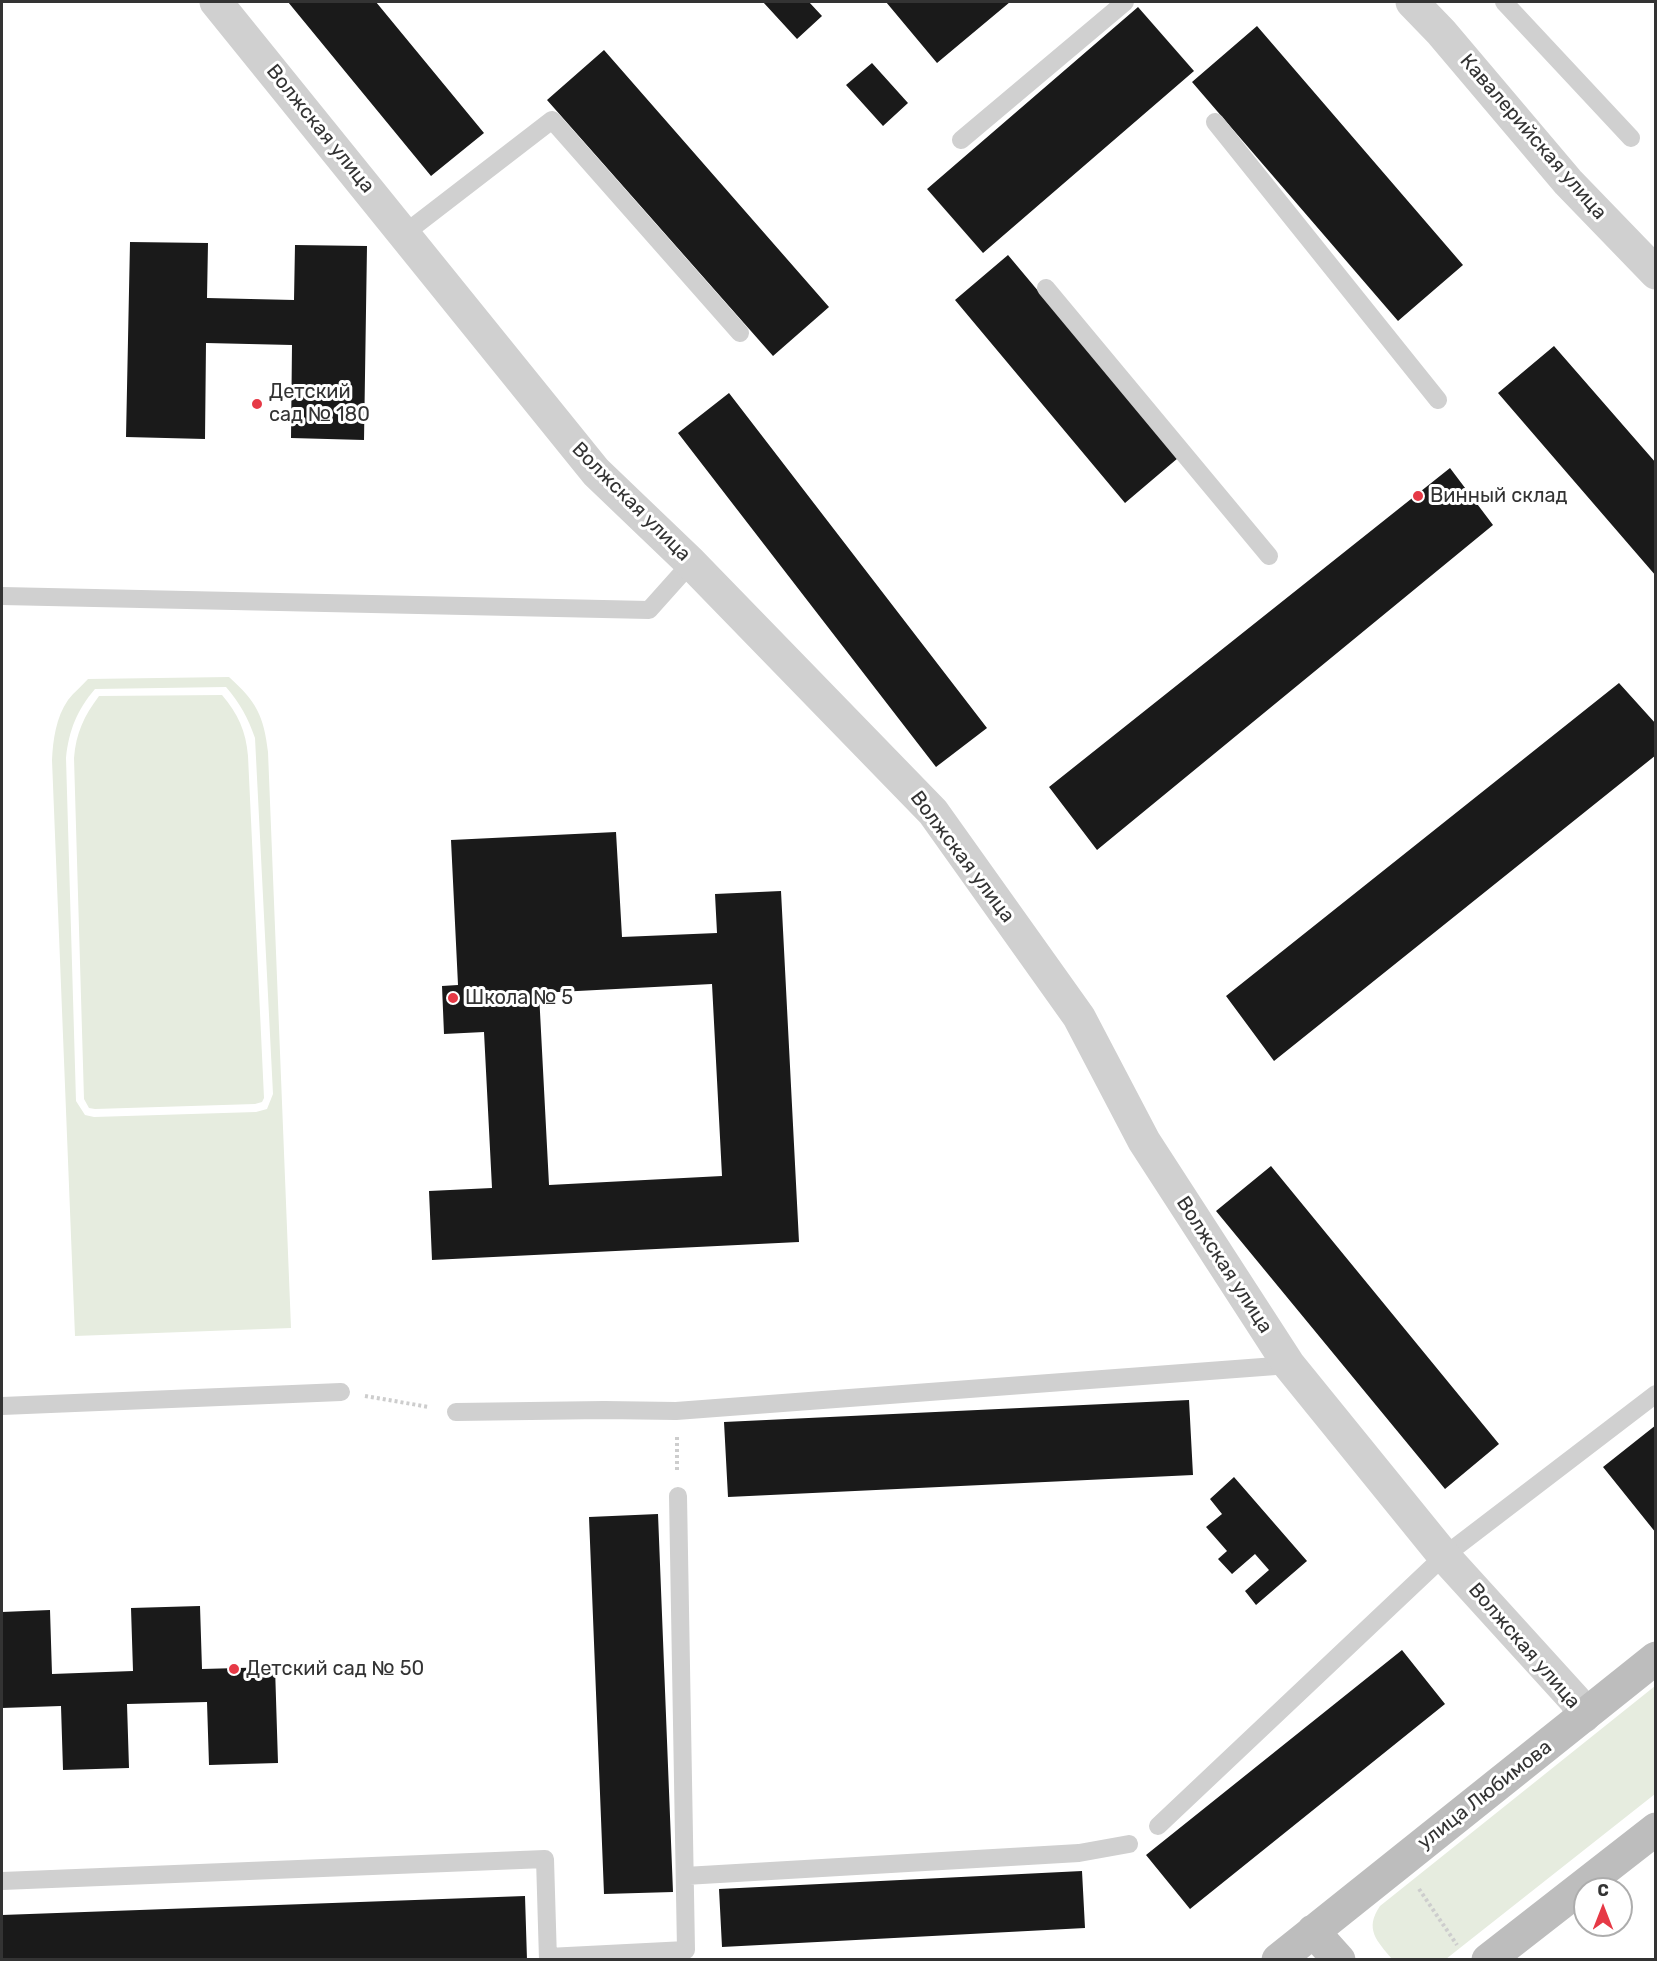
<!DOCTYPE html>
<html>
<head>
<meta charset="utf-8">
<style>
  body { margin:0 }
  #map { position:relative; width:1657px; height:1961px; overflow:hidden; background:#fff; font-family:Rubik,sans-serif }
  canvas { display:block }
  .frame { position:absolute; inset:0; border:3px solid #333; pointer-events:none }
  .north { position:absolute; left:1573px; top:1877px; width:60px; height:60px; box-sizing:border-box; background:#fff; border:2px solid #adadad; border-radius:50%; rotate:0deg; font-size:16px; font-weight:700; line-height:24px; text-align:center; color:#333 }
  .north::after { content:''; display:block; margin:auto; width:21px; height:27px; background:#e63946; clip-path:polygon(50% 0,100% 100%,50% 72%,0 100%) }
</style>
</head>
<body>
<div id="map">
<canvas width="1657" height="1961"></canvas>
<div class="frame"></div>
<div class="north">С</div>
</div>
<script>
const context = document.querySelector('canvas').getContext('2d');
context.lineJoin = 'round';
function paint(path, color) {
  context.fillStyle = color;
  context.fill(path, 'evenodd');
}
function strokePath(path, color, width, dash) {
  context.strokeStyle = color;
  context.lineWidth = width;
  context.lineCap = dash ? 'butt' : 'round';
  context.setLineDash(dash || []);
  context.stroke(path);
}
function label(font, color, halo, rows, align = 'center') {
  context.font = font + ' Rubik,sans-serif';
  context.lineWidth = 6;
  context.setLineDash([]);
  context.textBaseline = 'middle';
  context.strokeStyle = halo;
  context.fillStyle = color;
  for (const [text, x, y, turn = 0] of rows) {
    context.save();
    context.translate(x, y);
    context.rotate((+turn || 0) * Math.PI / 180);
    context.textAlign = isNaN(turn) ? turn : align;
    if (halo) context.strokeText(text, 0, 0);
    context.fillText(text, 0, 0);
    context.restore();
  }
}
paint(new Path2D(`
  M229 677C256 701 264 716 268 752L291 1328 75 1336 52 760C53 740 56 717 68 700 74 692 82 686 88 679ZM226 687C240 703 248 718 255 738L273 1094 267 1109 256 1112 94 1117 85 1115 76 1101 66 758C69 730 77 710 95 689Z
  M222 695C238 714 246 731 248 756L264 1098 262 1102 255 1104 95 1109 89 1108 84 1099 74 758C76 733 84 716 99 696Z
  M1655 1686V1794L1446 1959H1392C1377 1941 1364 1929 1380 1906Z`), '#e6ecdf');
paint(new Path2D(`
  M288 2H376L484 133 431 176Z
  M763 2H809L822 16 797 39Z
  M886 2H1010L937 63Z
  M1138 7 1194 71 983 253 927 189Z
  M1257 26 1463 265 1398 321 1192 82Z
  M604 50 829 307 773 356 547 100Z
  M872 63 908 103 883 126 846 85Z
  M130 242 208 243 207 298 294 300 295 245 367 246 364 440 291 438 292 345 206 343 205 439 126 437Z
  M1008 255 1178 458 1125 503 955 300Z
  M1554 346 1656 463V576L1498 393Z
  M729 393 987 728 936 767 678 433Z
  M1450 468 1493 525 1097 850 1049 787Z
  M1619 683 1656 724V755L1274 1061 1226 996Z
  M616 832 622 937 717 933 715 894 781 891 799 1242 432 1260 429 1191 492 1188 484 1032 444 1034 442 986 458 985 451 840ZM712 984 722 1176 549 1185 539 993Z
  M1271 1166 1499 1444 1445 1489 1216 1211Z
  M1189 1400 1193 1475 728 1497 724 1422Z
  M1656 1425V1533L1603 1467Z
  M1234 1477 1307 1561 1256 1605 1245 1591 1269 1570 1255 1554 1232 1574 1218 1559 1227 1551 1206 1527 1222 1514 1210 1499Z
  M658 1514 673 1892 604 1894 589 1517Z
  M200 1606 202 1669 275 1667 278 1763 209 1765 207 1702 127 1704 129 1768 63 1770 61 1706 2 1708V1612L50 1610 52 1674 133 1671 131 1608Z
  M1402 1650 1445 1704 1190 1909 1146 1855Z
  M1082 1871 1085 1928 722 1947 719 1889Z
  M525 1896 527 1960H2V1915Z`), '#1a1a1a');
strokePath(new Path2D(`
  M365 1396 429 1407
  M677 1437V1471
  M1419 1889 1457 1945`), '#cdcdcd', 4, [3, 3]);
strokePath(new Path2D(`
  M1504 2 1631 138
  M1215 122 1438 400
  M961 140 1125 2
  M404 234 552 120 740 333
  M1046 288 1269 556
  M2 596 649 610 691 563
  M2 1406 341 1392
  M456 1412 604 1410 676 1411 1289 1365
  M1158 1826 1444 1556 1656 1394
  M685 1876 1079 1853 1129 1844
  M2 1881 545 1859 548 1960
  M548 1957 686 1950 678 1496`), '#d0d0d0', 18);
strokePath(new Path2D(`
  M216 2 596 472 691 563 933 812 1079 1017 1144 1141 1289 1365 1444 1556 1575 1700 1584 1716
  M1412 2 1441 32 1568 182 1656 273`), '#d0d0d0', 33);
strokePath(new Path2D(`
  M1313 1931 1339 1960
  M1278 1960 1656 1658
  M1488 1960 1656 1829`), '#bdbdbd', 33);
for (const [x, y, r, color] of [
  [257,404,6,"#e63946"],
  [1418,496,6,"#e63946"],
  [453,998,6,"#e63946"],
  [234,1669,6,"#e63946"]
]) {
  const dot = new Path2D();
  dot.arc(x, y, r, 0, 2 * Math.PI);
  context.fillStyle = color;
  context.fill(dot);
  strokePath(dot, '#fff', 2);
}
label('20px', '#333', '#fff', [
  ["Волжская улица",320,129,51],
  ["Кавалерийская улица",1533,137,49],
  ["Волжская улица",631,502,45],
  ["Волжская улица",962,857,53],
  ["Волжская улица",1224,1265,57],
  ["Волжская улица",1524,1646,49],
  ["улица Любимова",1485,1795,-38]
]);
label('20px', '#333', '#fff', [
  ["Детский",269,392],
  ["сад № 180",269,415],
  ["Винный склад",1430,496],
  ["Школа № 5",465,998],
  ["Детский сад № 50",246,1669]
], 'left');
</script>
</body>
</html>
